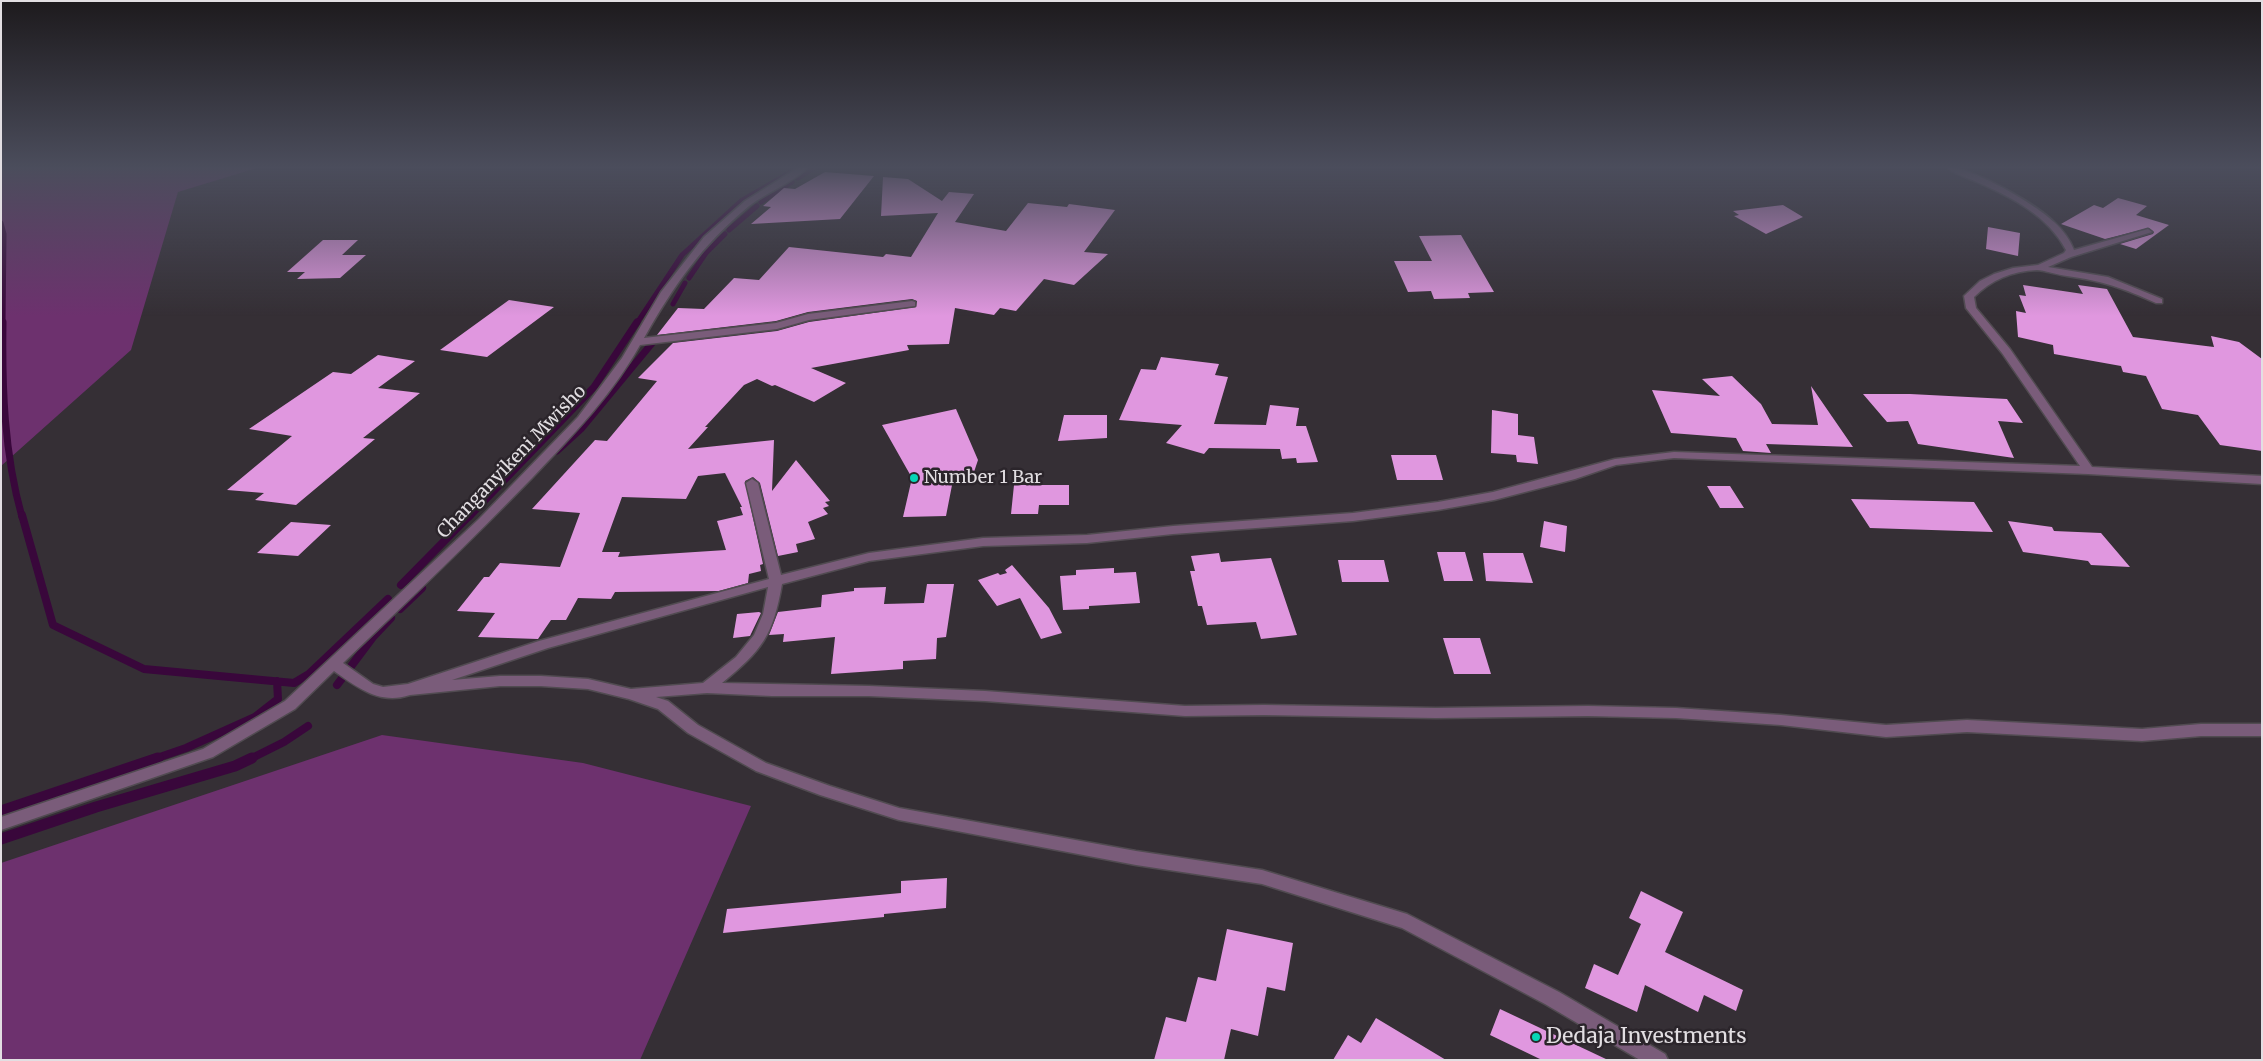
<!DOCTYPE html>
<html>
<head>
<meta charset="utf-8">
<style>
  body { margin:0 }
  #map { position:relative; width:2263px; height:1061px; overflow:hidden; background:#352f35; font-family:Merriweather,serif }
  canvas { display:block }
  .frame { position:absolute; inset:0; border:2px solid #e2dee2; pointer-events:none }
</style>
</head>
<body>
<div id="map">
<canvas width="2263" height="1061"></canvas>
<div class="frame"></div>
</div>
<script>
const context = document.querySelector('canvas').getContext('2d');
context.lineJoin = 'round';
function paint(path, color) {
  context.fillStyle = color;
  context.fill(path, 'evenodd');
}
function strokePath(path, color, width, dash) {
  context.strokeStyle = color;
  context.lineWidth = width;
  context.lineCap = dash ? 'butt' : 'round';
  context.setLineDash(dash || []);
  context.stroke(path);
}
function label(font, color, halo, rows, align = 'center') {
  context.font = font + ' Merriweather,serif';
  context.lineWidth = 5;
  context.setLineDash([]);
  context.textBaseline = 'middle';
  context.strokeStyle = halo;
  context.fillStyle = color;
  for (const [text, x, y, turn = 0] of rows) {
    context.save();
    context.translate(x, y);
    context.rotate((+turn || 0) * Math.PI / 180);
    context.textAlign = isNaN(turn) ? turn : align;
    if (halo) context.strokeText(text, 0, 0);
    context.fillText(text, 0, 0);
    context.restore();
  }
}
paint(new Path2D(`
  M1 168H257L178 192 131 350 1 466Z
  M382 735 583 763 751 806 640 1060H1V863Z`), '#6d316e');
strokePath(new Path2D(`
  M798 178 814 168
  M761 202 792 182
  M1 223 4 234 3 323
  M729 230 757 206
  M689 278 706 253 725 234
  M673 304 685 283
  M637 323 682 255 741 201 798 168`), '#39073b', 5);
strokePath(new Path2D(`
  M3 322C2 387 4 453 22 517
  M557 451 581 429 653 342
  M469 517 594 387 637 322`), '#39073b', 7);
strokePath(new Path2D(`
  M22 515 53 625 144 669 294 683 309 674 388 599
  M401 585 470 515
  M400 609 422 588
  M337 685 373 637 391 618
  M154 759 186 748 255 717 278 699 277 681
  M250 759 284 742 308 726`), '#39073b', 8);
strokePath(new Path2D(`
  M1 811 158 758
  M1 839 96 807 235 766 252 758`), '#39073b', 11);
paint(new Path2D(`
  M825 172 874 176 840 219 751 224 771 207 763 206 784 188 795 189Z
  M883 177 908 179 942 201 949 192 974 194 955 222 1006 231 1028 203 1067 207 1069 204 1115 210 1084 252 1108 254 1074 285 1044 279 1016 311 1000 308 994 315 955 308 949 344 907 345 909 350 811 368 846 383 814 402 775 385 772 386 757 379 744 385 705 427H708L688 449 774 440 772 491 796 460 830 501 825 502 829 506 823 508 828 514 808 522 815 539 796 544 798 552 778 556 760 483 753 477 745 481 763 564 760 565 761 571 749 574 748 583 719 591 615 592 611 599 578 598 566 620H551L538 639 478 637 495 613 457 611 484 577H489L500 563 560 567 580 513 532 509 595 440 607 441 657 381 638 378 673 343 777 331 809 322 916 307 917 301 912 299 808 312 776 321 657 335 678 308 704 309 734 278 759 280 789 247 883 257 886 254 911 257 938 213 881 216ZM725 473 742 507H740L743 515 717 521 726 550 618 557 620 552H602L622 497 686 499 698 476Z
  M2118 198 2147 206 2136 215 2169 225 2136 249 2120 244 2153 234 2154 232 2149 228 2105 239 2061 224 2094 205 2103 208Z
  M1783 205 1803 217 1766 234 1734 216 1739 215 1733 211Z
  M1988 227 2020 233 2018 256 1986 249Z
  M1461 235 1494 292 1468 293 1470 298 1434 299 1431 291 1408 292 1394 261H1432L1419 236Z
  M323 240H358L342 255H366L340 278 297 279 305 272H287Z
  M2023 285 2083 294 2078 285 2107 289 2133 337 2214 347 2211 336 2239 342 2262 359V451L2220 445 2198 415 2162 409 2146 376 2123 372 2121 366 2054 354 2053 345 2018 337 2016 311 2026 313 2019 295 2026 296Z
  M509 300 554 307 487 357 440 350Z
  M378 355 415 361 378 388 420 393 363 438 375 439 296 505 255 500 264 493 227 490 292 436 249 429 333 372 351 374Z
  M1161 357 1219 364 1215 375 1228 377 1214 424 1266 425 1270 405 1299 408 1296 426H1306L1318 462 1297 463 1296 458 1282 459 1280 449 1209 448 1204 454 1166 443 1182 425 1119 420 1141 369 1156 370Z
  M1732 376 1761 404 1772 424 1818 425 1811 386 1853 447 1766 444 1771 453 1743 451 1736 438 1671 433 1652 390 1720 396 1702 379Z
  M1863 394H1910L2007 399 2023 423 1998 421 2014 458 1918 444 1908 421 1887 422Z
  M956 409 978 460 972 478 953 480 946 516 903 517 912 478 882 425Z
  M1492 410 1518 414V435L1534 437 1538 464 1517 462 1516 455 1491 453Z
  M1064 415H1107V438L1058 441Z
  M1391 455H1436L1443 480H1397Z
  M1014 485H1069V505H1039L1038 514H1011Z
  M1707 486H1730L1744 508H1720Z
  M1851 499 1974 502 1993 532 1870 528Z
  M1544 521 1567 526 1565 552 1540 547Z
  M2008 521 2052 527 2054 531 2101 533 2130 567 2091 565 2088 561 2023 552Z
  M291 522 331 525 298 556 257 553Z
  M1437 552H1465L1473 581H1444Z
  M1219 553 1221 562 1271 558 1297 635 1261 639 1256 622 1207 625 1202 606H1198L1190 571H1195L1191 556Z
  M1483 553H1523L1533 583 1486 581Z
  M1338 560H1384L1389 582H1342Z
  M1012 565 1049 608 1062 633 1041 639 1020 598 997 606 978 580 998 573 1000 575 1007 573 1005 570Z
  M1114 568V573L1136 572 1140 603 1089 606V609L1063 610 1060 576 1076 575V570Z
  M927 584H954L946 637 937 638 936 659 903 661V669L831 674 835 637 783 642 784 634 769 635 778 612 821 607 822 595 854 591V588L886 587 884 604 924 603Z
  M759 612 761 613 750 636 733 638 737 614Z
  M1443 638H1480L1491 674H1454Z
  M947 878 946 908 884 914V917L723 933 727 909 901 893V881Z
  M1641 891 1683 912 1665 952 1743 990 1736 1011 1704 995 1698 1012 1645 985 1637 1012 1585 988 1594 964 1618 975 1641 924 1629 918Z
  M1227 929 1293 943 1285 991 1267 987 1258 1036 1231 1029 1224 1060H1154L1166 1017 1186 1022 1198 977 1216 981Z
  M1500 1009 1608 1060H1542L1490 1035Z
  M1376 1018 1446 1060H1333L1348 1035 1361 1043Z`), '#e097df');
const street = new Path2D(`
  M798 168H807C791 184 767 192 749 206 701 246 674 285 644 338L776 323 808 314 912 301 915 302V306L809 320 777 329 640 345C612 395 572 436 533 477 471 541 407 602 343 663L373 684 383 687 408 684 539 641 769 579 746 483 752 479 758 483 781 575 869 553 983 538 1087 535 1173 526 1353 513 1438 502 1493 492 1615 459 1674 452 2080 466 2002 353 1966 308 1964 296 1980 281 1994 274 2013 268 2038 265 2064 253 2066 250C2048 216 2013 198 1979 183 1969 178 1956 175 1948 168 1971 166 2037 205 2054 222 2063 230 2070 240 2074 250L2148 229 2152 232 2071 257 2048 267 2108 277 2162 299V303H2156C2123 288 2103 281 2067 276 2059 275 2043 270 2037 270 2012 271 1991 280 1974 297L1976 308 2010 349 2092 467 2262 476V484L2088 474 1674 458 1616 465 1575 479 1494 500 1438 510 1353 521 1173 534 1087 543 983 546 869 561 782 584C773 636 762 650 722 683L869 686 985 691 1185 706 1264 705 1436 708 1588 706 1676 708 1781 715 1886 725 1967 720 2142 729 2201 724H2262V736H2201L2142 741 1967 732 1886 737 1781 725 1676 718 1588 716 1436 718 1264 715 1185 716 985 701 869 696H772L707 693 656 697 668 701 698 725 766 763 830 786 899 808 1136 851 1262 870 1407 914 1559 992 1665 1054 1668 1060H1640L1545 1004 1402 928 1262 884 1136 865 899 820 820 795 756 771 688 733 658 709 629 699 588 689 541 686H500L410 695C380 705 358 688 334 671L295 709 213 757 1 830V817L203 749 285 701 479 519 578 417 622 358 661 292 704 237 745 201ZM768 587 763 614 754 635 736 657 703 683 631 689 588 679 541 676H500L452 680 548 648Z`);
strokePath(street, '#514b51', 3);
paint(street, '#7a5c7a');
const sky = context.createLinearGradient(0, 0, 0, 316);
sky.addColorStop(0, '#1d1a1d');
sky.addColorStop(0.53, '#4b4d5c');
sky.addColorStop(1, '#4b4d5c00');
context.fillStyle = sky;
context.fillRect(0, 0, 2263, 316);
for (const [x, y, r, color] of [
  [914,478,5,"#07d5b6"],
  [1536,1037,5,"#07d5b6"]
]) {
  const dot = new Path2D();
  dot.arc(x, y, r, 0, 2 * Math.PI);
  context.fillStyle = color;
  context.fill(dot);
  strokePath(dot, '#2b252b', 2);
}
label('18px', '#e2dee2', '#2b252b', [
  ["Changanyikeni Mwisho",512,462,-46]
]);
label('18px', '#e2dee2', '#2b252b', [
  ["Number 1 Bar",924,478]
], 'left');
label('21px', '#e2dee2', '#2b252b', [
  ["Dedaja Investments",1546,1037]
], 'left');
</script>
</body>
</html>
